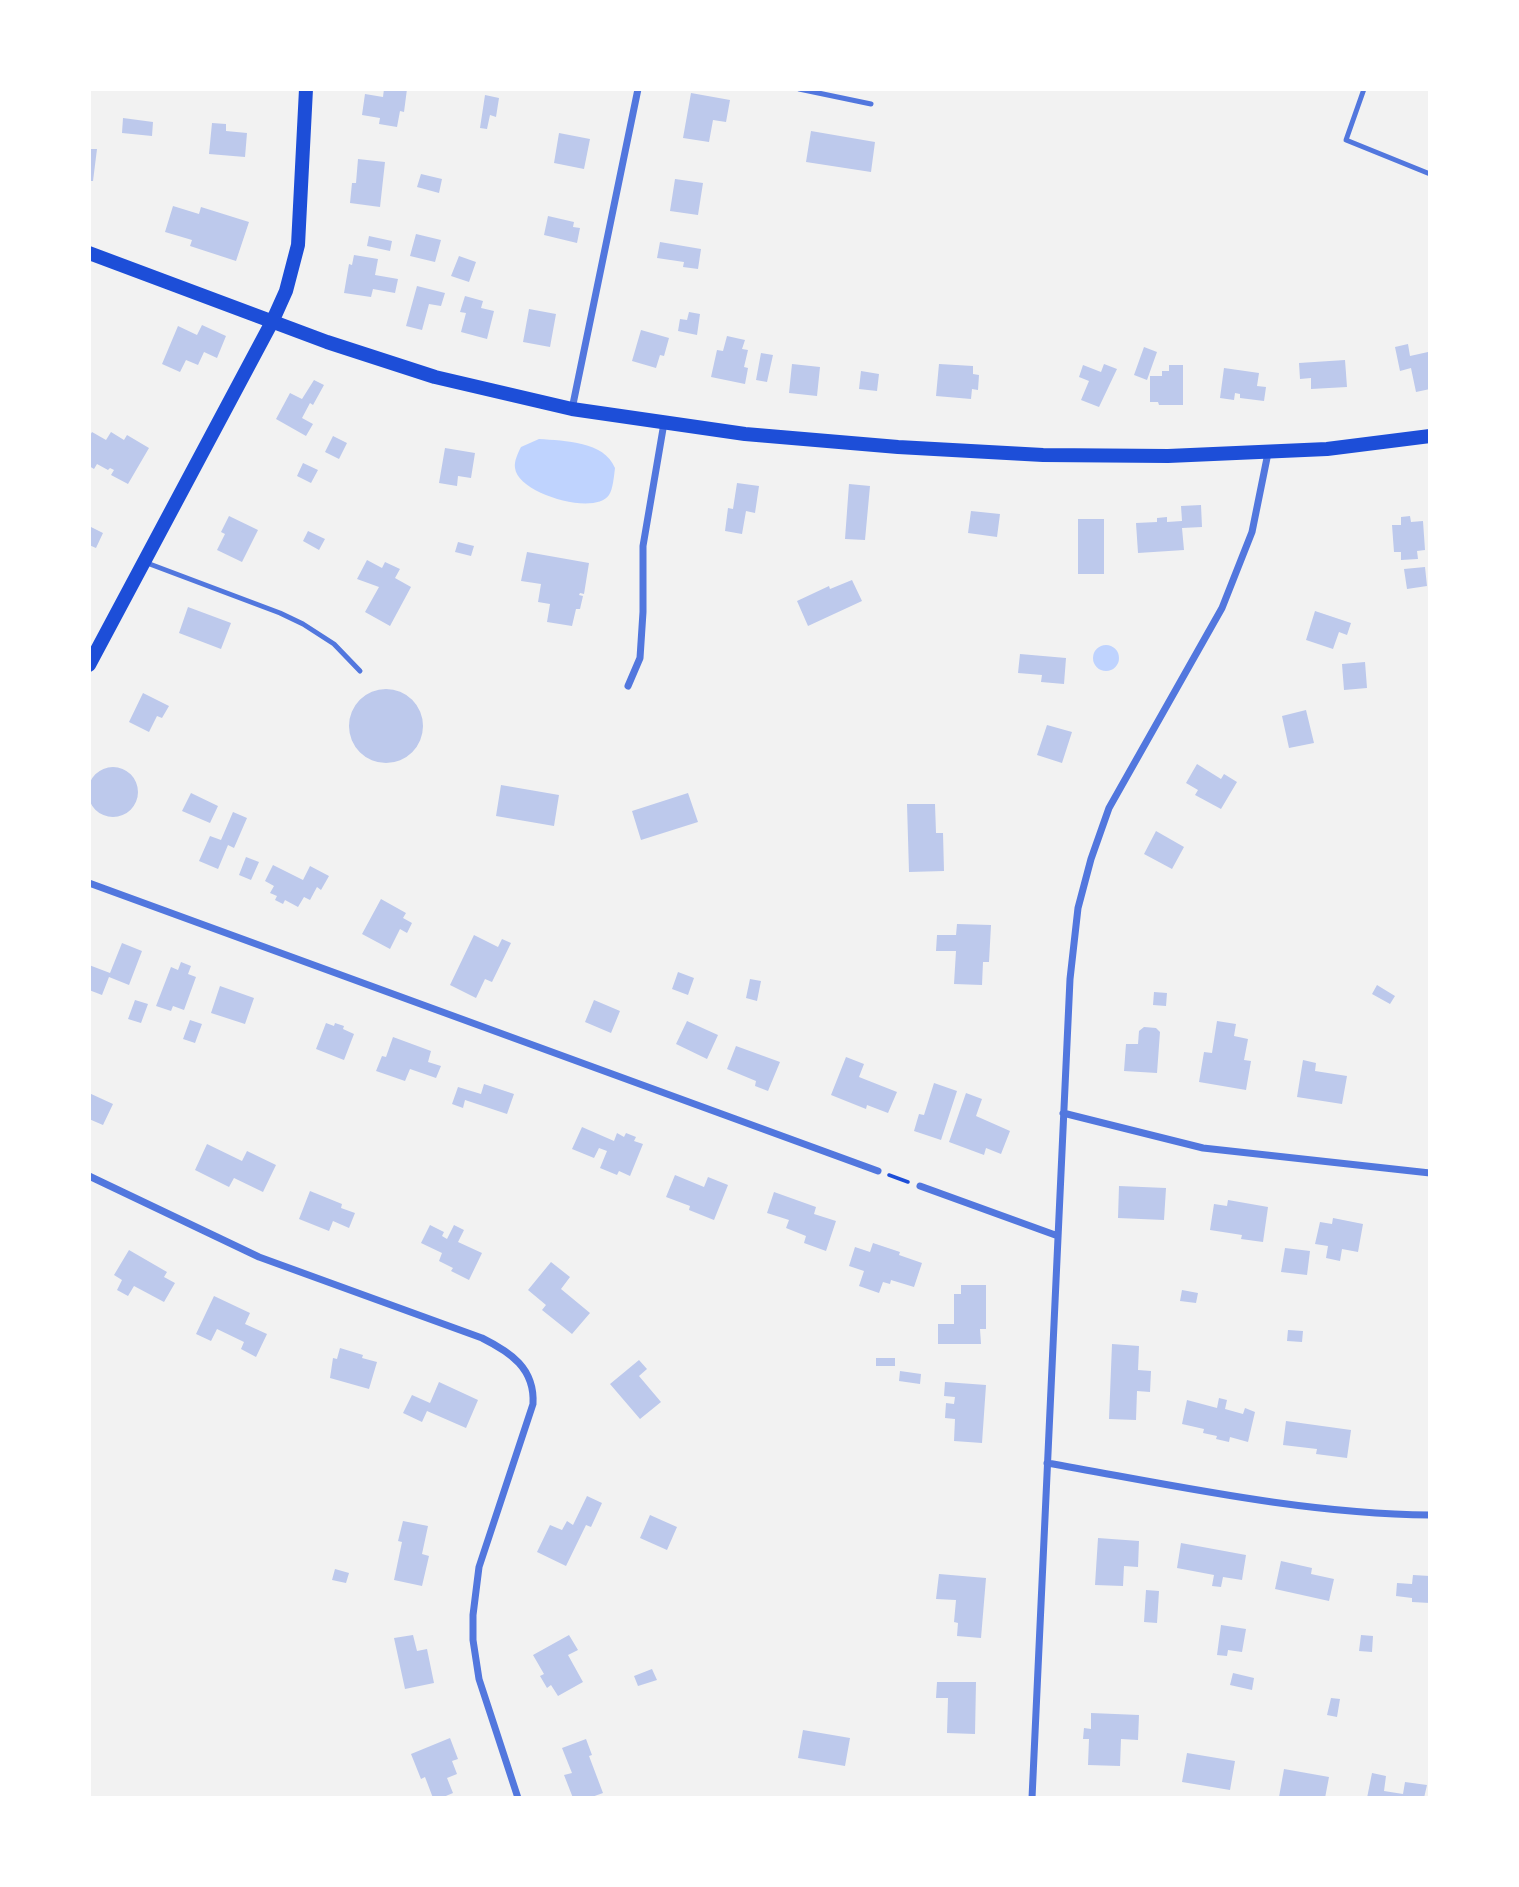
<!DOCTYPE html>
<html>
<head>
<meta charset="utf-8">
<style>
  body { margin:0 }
  #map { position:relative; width:1519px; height:1887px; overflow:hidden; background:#f2f2f2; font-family:"Libre Baskerville",serif }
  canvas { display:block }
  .frame { position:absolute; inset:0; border:91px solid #fff; pointer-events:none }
</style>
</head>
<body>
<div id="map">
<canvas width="1519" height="1887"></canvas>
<div class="frame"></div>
</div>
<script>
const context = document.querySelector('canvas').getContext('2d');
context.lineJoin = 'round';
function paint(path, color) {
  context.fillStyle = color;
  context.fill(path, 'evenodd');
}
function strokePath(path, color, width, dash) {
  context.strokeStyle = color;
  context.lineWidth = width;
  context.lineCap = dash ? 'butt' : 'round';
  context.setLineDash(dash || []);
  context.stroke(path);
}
paint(new Path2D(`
  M539 439C565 441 604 441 615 468 614 476 613 489 609 495 595 516 518 494 515 468 514 461 518 453 521 447Z
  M1093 658a13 13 0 1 1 26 0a13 13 0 1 1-26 0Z`), '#bfd3fe');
paint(new Path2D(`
  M384 89H407L404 112 400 111 397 127 379 124 380 118 362 115 365 94 383 97Z
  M691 93 730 100 726 122 713 120 709 142 683 138Z
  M485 95 499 98 496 117 490 115 487 129 480 128Z
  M123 118 153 122 152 136 122 133Z
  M212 123 226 124V131L247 133 245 157 209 154Z
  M811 131 875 142 871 172 806 162Z
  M559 133 590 139 584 169 554 163Z
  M89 149H97L93 181H89Z
  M358 159 385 162 380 207 350 203 352 183H356Z
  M421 174 442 179 439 193 417 187Z
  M675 179 703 183 698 215 670 211Z
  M173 206 199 214 201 207 249 222 236 261 190 246 192 240 165 232Z
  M548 216 574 222 573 227 580 228 577 243 544 235Z
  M416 234 441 240 435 262 410 256Z
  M369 236 392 241 390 251 367 246Z
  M660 242 701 249 698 269 683 267 684 262 657 258Z
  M354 255 378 259 375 275 398 279 395 293 373 289 371 297 344 293 349 264 352 265Z
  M459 256 476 262 469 282 451 276Z
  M417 286 445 293 441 306 429 304 422 330 406 326Z
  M465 296 483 301 481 308 494 311 487 339 461 332 466 313 460 312Z
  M529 309 556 314 550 347 523 342Z
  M689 312 700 314 697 335 678 331 680 319 687 320Z
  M202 325 226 336 217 358 204 352 198 365 186 360 180 372 162 364 178 326 197 335Z
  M641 330 669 338 664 356 660 355 656 368 632 361Z
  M727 336 745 340 742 349 748 350 744 367 748 368 745 384 711 377 717 350 723 351Z
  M1408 344 1410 356 1428 352 1430 389 1416 392 1411 368 1400 371 1395 347Z
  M1144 347 1157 352 1147 380 1134 375Z
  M761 353 773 355 767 382 756 380Z
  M1345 360 1347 387 1311 389V378L1300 379 1299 363Z
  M792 364 820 367 817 396 789 393Z
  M939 364 973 366V374L979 375 978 390 972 389 971 399 936 396Z
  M1104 364 1117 369 1099 407 1081 400 1089 381 1079 377 1083 365 1101 372Z
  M1169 365H1183V405H1159L1158 402H1150V376H1162V371H1169Z
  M1224 368 1259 373 1257 386 1266 387 1264 401 1240 398V394L1235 393 1234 400 1220 398Z
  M861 371 879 374 877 391 859 389Z
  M314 380 324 385 313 405 310 403 302 418 313 424 306 436 276 419 290 393 302 399Z
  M92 432 106 440 111 432 124 440 127 435 149 448 128 484 111 475 114 470 110 468 108 470 97 464 94 469 89 466V437Z
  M333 436 347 443 339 459 325 452Z
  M445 448 475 453 471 478 458 476 457 486 439 483Z
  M303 463 318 470 311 483 297 476Z
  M737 483 759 486 755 513 746 511 742 534 725 531 728 508 733 509Z
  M849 484 870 486 865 540 845 539Z
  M1201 505 1202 527 1182 528 1184 550 1138 553 1136 523 1157 522V518L1167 517V522L1182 521 1181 506Z
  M971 511 1000 514 997 537 968 533Z
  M229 516 258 530 242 562 217 550 225 534 221 532Z
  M1410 516 1411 522 1423 521 1425 550 1417 551 1418 559 1401 560V552H1394L1392 525H1401V517Z
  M1078 519H1104V574H1078Z
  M89 526 103 533 96 548 89 545Z
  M308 531 325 539 319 550 303 541Z
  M458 542 474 546 471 556 455 552Z
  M527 552 589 563 584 594 580 593 579 595 583 596 580 609H576L572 626 547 622 550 604 538 602 541 584 521 581Z
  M367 560 382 568 385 562 400 569 395 578 411 587 390 626 365 612 379 587 357 579Z
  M1425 567 1427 586 1407 589 1404 569Z
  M852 580 862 601 808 626 797 601 829 586 830 589Z
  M188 607 231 623 221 649 179 633Z
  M1315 611 1351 623 1347 635 1339 632 1333 649 1306 640Z
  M1020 654 1066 658 1064 684 1041 682 1042 675 1018 673Z
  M1365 662 1367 688 1344 690 1342 664Z
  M349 726a37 37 0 1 1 74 0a37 37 0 1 1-74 0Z
  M143 693 169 706 162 718 157 716 149 732 129 722Z
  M1306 710 1314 743 1289 748 1282 716Z
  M1047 725 1072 732 1062 763 1037 755Z
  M1197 764 1221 779 1224 774 1237 782 1221 809 1195 795 1198 790 1186 783Z
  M88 792a25 25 0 1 1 50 0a25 25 0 1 1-50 0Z
  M501 785 559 795 554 826 496 816Z
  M191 793 218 806 210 823 182 811Z
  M688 793 698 822 641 840 632 811Z
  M907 804H935L936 833H943L944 871 909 872Z
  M233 812 247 818 234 848 228 845 218 869 199 861 210 836 221 840Z
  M1156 831 1184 847 1172 869 1144 854Z
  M246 857 259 862 251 880 239 875Z
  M273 865 303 880 310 866 329 876 321 890 317 887 310 900 304 897 298 907 285 900 283 904 275 900 277 896 270 893 274 886 265 881Z
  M381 899 406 913 403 918 412 923 407 933 400 929 390 949 362 934Z
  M957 924 991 925 989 962H983L982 985 954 984 956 951H936L937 935H956Z
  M474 935 498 947 502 939 511 943 492 982 485 979 476 998 450 985Z
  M122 943 142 951 129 985 109 977 102 995 89 990V965L110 973Z
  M181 962 191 966 188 974 196 977 184 1010 173 1006 171 1011 156 1006 171 967 178 970Z
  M678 972 694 978 688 995 672 989Z
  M750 979 761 981 757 1001 746 998Z
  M1377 985 1395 996 1390 1004 1372 994Z
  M220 986 254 998 245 1024 211 1013Z
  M1154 992 1167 993 1166 1006 1153 1005Z
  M135 1000 148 1004 141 1023 128 1019Z
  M594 1000 620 1011 611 1033 585 1022Z
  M190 1020 202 1024 195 1043 183 1039Z
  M687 1021 718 1035 707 1059 676 1044Z
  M1217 1021 1236 1024 1234 1036 1248 1039 1244 1060 1251 1061 1246 1090 1199 1082 1204 1052 1212 1053Z
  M326 1023 334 1026 335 1023 344 1026 343 1029 354 1034 344 1060 316 1049Z
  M1144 1027 1156 1028 1160 1032 1157 1073 1124 1071 1126 1044H1138L1139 1031Z
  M393 1037 431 1051 428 1062 441 1066 436 1078 410 1069 405 1081 376 1071 382 1056 386 1057Z
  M736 1046 780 1062 768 1091 755 1086 756 1081 727 1069Z
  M846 1057 864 1064 859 1077 897 1092 888 1113 867 1105 866 1109 831 1095Z
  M1303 1060 1316 1063 1315 1071 1347 1076 1342 1104 1297 1097Z
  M934 1083 957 1091 941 1140 914 1131 919 1114 924 1115Z
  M484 1084 514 1094 507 1114 465 1100 463 1108 452 1104 458 1087 481 1094Z
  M89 1093 113 1104 103 1125 89 1119Z
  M966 1093 982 1099 976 1116 1010 1131 1001 1154 986 1148 984 1155 949 1142Z
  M582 1127 614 1141 617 1133 624 1137 626 1133 636 1137 634 1141 643 1144 630 1176 619 1171 617 1175 600 1168 607 1151 599 1148 594 1158 572 1149Z
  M207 1144 242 1161 247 1151 276 1165 263 1192 234 1178 229 1187 195 1170Z
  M675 1175 704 1187 708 1177 728 1185 714 1220 689 1210 690 1206 666 1197Z
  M1119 1186 1166 1188 1164 1220 1118 1218Z
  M310 1191 342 1204 341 1208 355 1213 349 1228 333 1221 329 1231 299 1219Z
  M774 1192 816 1207 814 1214 836 1221 826 1251 804 1243 806 1236 786 1228 789 1220 767 1213Z
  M1228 1200 1268 1207 1263 1242 1241 1239 1242 1235 1210 1230 1214 1204 1227 1206Z
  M1333 1218 1363 1224 1358 1252 1342 1249 1340 1261 1326 1258 1328 1246 1315 1244 1320 1222 1332 1224Z
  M430 1225 444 1232 442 1236 447 1239 454 1225 464 1230 458 1242 482 1253 469 1280 451 1271 453 1268 439 1261 442 1253 421 1243Z
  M873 1243 900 1252 899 1255 922 1263 914 1287 891 1280 890 1284 883 1282 879 1293 859 1286 864 1271 849 1266 855 1247 870 1252Z
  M1285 1248 1310 1251 1307 1275 1281 1272Z
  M129 1250 167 1272 164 1277 175 1283 164 1302 134 1286 128 1296 117 1290 122 1280 114 1275Z
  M551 1262 570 1277 561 1289 590 1313 572 1334 542 1310 546 1305 528 1290Z
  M961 1285H986V1329H980L981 1344H938V1324H954V1294H961Z
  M1182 1290 1198 1293 1196 1303 1180 1301Z
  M214 1296 250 1313 245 1324 267 1334 256 1357 241 1349 244 1342 217 1329 211 1341 196 1334Z
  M1288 1330 1303 1331 1302 1342 1287 1341Z
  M1112 1344 1139 1346 1138 1370 1151 1371 1150 1392 1137 1391 1136 1420 1109 1419Z
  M340 1348 363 1355 362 1358 377 1362 369 1389 330 1378 333 1358 337 1359Z
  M876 1358H895V1366H876Z
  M639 1360 647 1369 639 1376 661 1402 640 1419 610 1384Z
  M900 1371 921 1374 920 1384 899 1381Z
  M439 1382 478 1400 466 1428 427 1411 422 1422 403 1413 412 1395 430 1403Z
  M945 1382 986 1385 982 1443 954 1441 955 1419 945 1418 946 1403 954 1404 955 1397 944 1396Z
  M1219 1398 1227 1400 1225 1409 1243 1414 1245 1408 1255 1412 1248 1442 1230 1437 1229 1442 1216 1439 1217 1436 1203 1433 1204 1429 1182 1424 1187 1400 1217 1408Z
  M1286 1421 1351 1430 1347 1458 1316 1454 1317 1449 1283 1445Z
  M587 1496 602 1503 591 1527 586 1525 566 1566 537 1552 550 1525 562 1530 567 1521 573 1525Z
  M650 1515 677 1527 667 1550 640 1538Z
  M403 1521 428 1526 422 1554 429 1556 422 1586 394 1580 402 1542 398 1541Z
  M1098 1538 1139 1541 1138 1567 1124 1566 1123 1586 1095 1585Z
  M1181 1543 1246 1555 1242 1580 1223 1577 1221 1587 1212 1586 1214 1575 1177 1568Z
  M1281 1561 1312 1568 1311 1574 1334 1579 1329 1601 1275 1589Z
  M335 1569 349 1573 346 1583 332 1580Z
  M939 1574 986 1578 981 1638 957 1636 958 1623 954 1622 956 1600 936 1599Z
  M1413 1575 1430 1576V1603L1412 1602V1598L1396 1596 1397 1583 1412 1584Z
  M1146 1590 1159 1591 1157 1623 1144 1622Z
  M1221 1625 1246 1629 1242 1652 1228 1650 1227 1656 1217 1655Z
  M413 1635 417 1651 427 1649 434 1683 405 1689 394 1638Z
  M569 1635 578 1650 568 1655 583 1682 558 1696 551 1685 547 1688 540 1676 544 1674 533 1655Z
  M1361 1635 1373 1636 1372 1652 1359 1651Z
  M652 1669 657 1680 638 1686 634 1676Z
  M1233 1673 1254 1678 1252 1690 1230 1685Z
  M937 1682H976L975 1734 947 1733 948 1698H936Z
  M1331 1698 1340 1699 1337 1717 1327 1715Z
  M1091 1713 1139 1715 1138 1740 1121 1739 1120 1766 1088 1765 1089 1739H1083L1084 1728 1091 1729Z
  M803 1730 850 1738 845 1766 798 1758Z
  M450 1738 458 1759 452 1761 457 1774 447 1778 453 1793 441 1798H433L425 1777 421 1779 411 1754Z
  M586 1739 592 1755 589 1756 603 1793 589 1798H573L564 1775 572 1773 562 1748Z
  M1187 1753 1235 1761 1230 1790 1182 1782Z
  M1284 1769 1329 1777 1325 1798 1279 1797Z
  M1372 1773 1386 1776 1384 1791 1403 1794 1405 1782 1427 1785 1424 1798H1367Z`), '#bdc9ec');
strokePath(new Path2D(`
  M889 1175 908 1182`), '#1d4ed8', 3.5);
strokePath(new Path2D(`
  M799 89 871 104
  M1364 89 1346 140 1430 174
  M147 563 280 613 303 624 334 644 360 671`), '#5277de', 5);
strokePath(new Path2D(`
  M572 409 638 89
  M628 686 640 658 643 612V546L664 423
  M89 883 878 1171
  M1063 1113 1203 1148 1430 1173
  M89 1176 259 1257 482 1338C510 1352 535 1368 533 1404L479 1567 473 1615V1640L479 1679 518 1798
  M920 1186 1058 1236
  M1047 1463C1173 1485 1303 1514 1430 1515
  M1032 1798 1070 979 1078 908 1091 859 1109 808 1222 608 1252 532 1268 453`), '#5277de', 7);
strokePath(new Path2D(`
  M89 253 327 342 435 377 572 409 745 434 898 447 1043 455 1168 456 1327 449 1430 436
  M89 665 273 320 286 291 298 245 306 89`), '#1d4ed8', 14);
</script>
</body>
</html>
